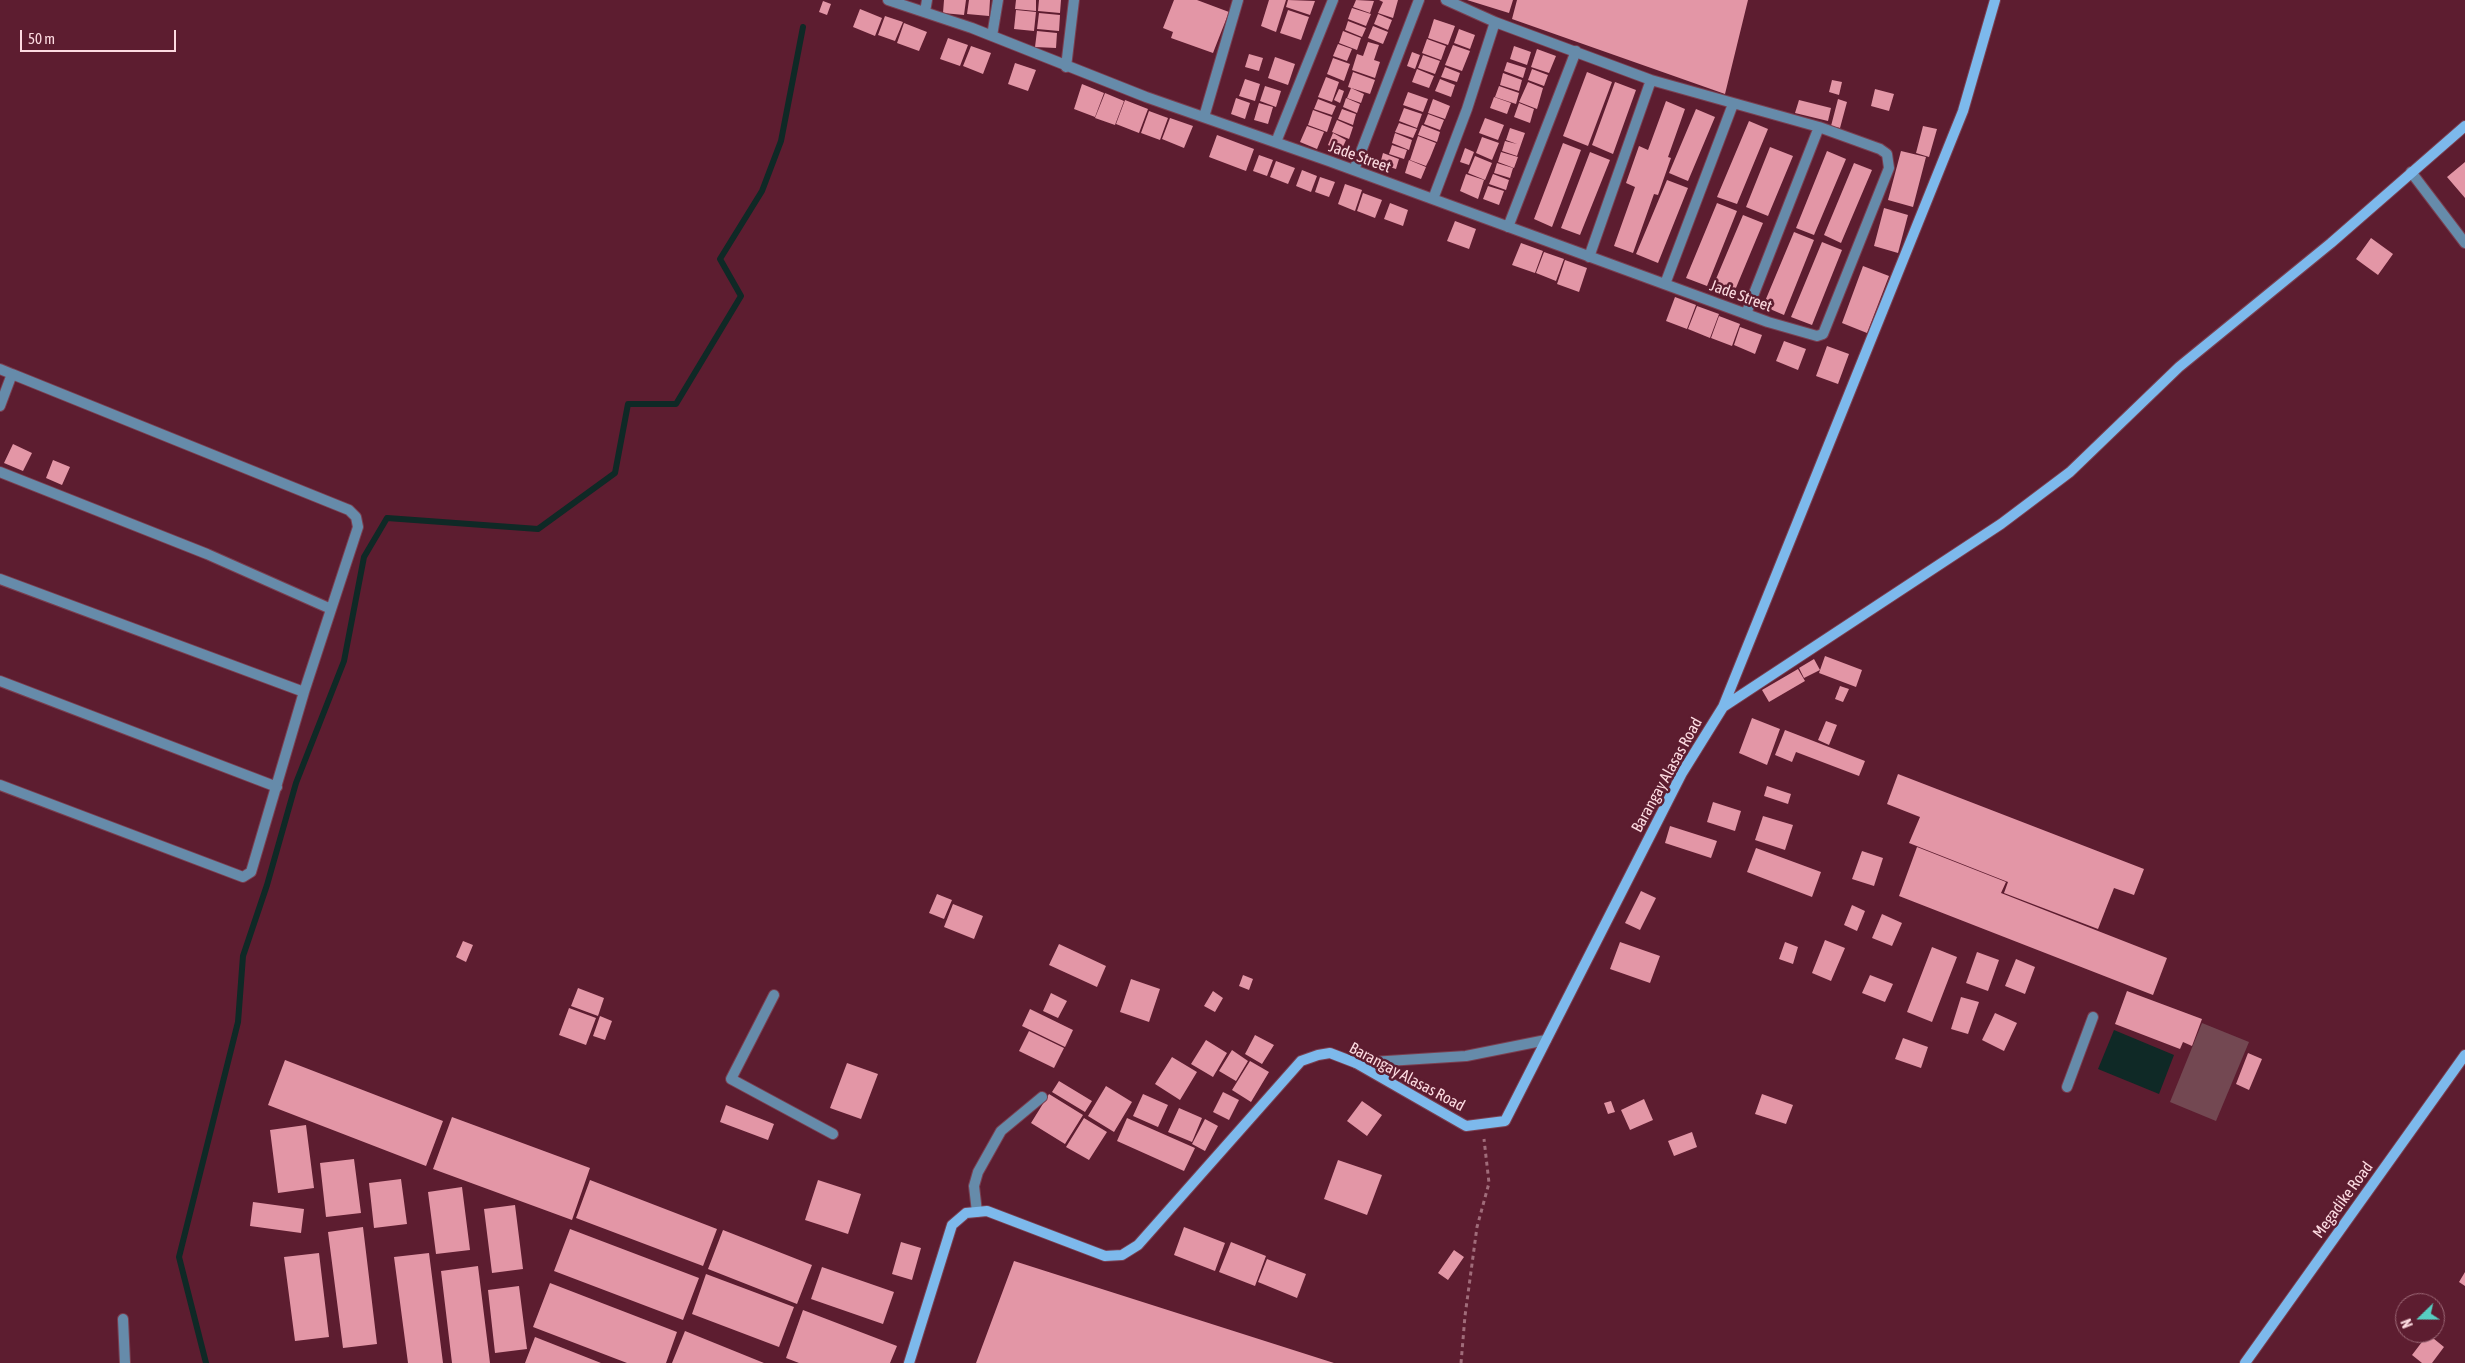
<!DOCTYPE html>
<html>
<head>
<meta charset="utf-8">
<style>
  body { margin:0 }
  #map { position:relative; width:2465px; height:1363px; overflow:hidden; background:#5d1d30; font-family:"Asap Condensed",sans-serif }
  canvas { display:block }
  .north { position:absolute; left:2395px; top:1293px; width:50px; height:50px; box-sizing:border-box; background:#5d1d30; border:1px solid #9d6977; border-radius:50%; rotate:248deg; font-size:14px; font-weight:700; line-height:20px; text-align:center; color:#fddbe1 }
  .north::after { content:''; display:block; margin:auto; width:18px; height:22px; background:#57cec1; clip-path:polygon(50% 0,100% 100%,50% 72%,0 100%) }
  .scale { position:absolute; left:20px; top:30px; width:156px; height:22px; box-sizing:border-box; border:2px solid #fddbe1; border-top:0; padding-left:6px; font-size:15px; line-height:18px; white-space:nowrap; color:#fddbe1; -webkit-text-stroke:4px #5d1d30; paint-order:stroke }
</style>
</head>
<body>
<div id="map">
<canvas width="2465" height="1363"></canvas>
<div class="north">N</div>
<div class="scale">50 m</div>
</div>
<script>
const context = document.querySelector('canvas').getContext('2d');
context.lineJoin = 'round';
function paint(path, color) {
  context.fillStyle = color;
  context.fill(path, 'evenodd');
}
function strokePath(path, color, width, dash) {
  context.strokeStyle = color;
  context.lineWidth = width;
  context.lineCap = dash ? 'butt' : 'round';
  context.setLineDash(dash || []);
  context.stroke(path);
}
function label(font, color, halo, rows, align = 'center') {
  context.font = font + ' "Asap Condensed",sans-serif';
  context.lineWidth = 5;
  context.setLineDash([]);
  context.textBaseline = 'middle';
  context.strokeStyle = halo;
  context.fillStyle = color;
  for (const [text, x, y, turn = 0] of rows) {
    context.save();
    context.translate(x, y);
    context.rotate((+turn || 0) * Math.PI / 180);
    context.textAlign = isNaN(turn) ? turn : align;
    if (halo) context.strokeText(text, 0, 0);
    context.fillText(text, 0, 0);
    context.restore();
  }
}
paint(new Path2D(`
  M2202 1023 2249 1042 2216 1121 2170 1102Z`), '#734852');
paint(new Path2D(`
  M2114 1030 2174 1055 2159 1094 2098 1069Z`), '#0f2926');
strokePath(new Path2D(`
  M206 1363 179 1257 238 1022 243 956 267 885 296 783 344 661 364 557 387 518 538 529 615 473 628 404H676L741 296 720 259 762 191 781 141 803 27`), '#0f2926', 6);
paint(new Path2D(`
  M944 0H966L964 15 943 13Z
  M969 0H990L989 16 967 14Z
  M1016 0H1036V11L1015 9Z
  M1039 0H1061L1060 13 1038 11Z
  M1174 0H1197L1229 12 1213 53 1171 38 1173 32 1163 28Z
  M1269 0H1286L1276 32 1261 26Z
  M1288 0 1315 1 1310 15 1286 7Z
  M1356 0 1374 1 1370 13 1353 7Z
  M1379 0H1398L1393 18 1378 13 1383 2Z
  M1467 0H1513L1509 13Z
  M1517 0H1748L1725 94 1512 19Z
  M823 1 831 4 827 15 819 12Z
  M1352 8 1371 14 1366 26 1348 19Z
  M860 9 882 18 875 36 853 27Z
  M1016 10 1036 12 1034 31 1014 29Z
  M1288 10 1309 17 1301 40 1280 33Z
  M1039 13 1060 15 1059 31 1037 29Z
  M1378 14 1392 20 1388 30 1374 24Z
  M885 16 903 22 895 41 878 35Z
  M1434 19 1455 26 1448 45 1428 38Z
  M1348 21 1366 28 1362 37 1345 30Z
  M904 23 927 32 919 51 897 43Z
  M1373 26 1388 32 1383 44 1368 38Z
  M1459 29 1475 35 1470 49 1454 43Z
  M1037 31 1057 33 1056 48 1035 47Z
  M1343 31 1361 38 1357 50 1339 43Z
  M948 38 968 45 960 66 940 59Z
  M1427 39 1446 46 1441 60 1422 53Z
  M1368 42 1379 45 1374 60 1380 62 1375 78 1352 70 1357 54 1363 56Z
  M1338 44 1352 49 1347 61 1333 56Z
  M1453 45 1470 51 1462 71 1445 65Z
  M971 46 991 53 983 74 963 66Z
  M1514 46 1531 52 1527 65 1510 59Z
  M1537 49 1556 56 1549 73 1531 67Z
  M1412 52 1420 55 1415 69 1407 66Z
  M1249 54 1263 58 1259 71 1245 67Z
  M1423 55 1440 61 1435 74 1418 68Z
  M1275 57 1295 64 1288 85 1268 78Z
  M1333 58 1350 64 1344 81 1327 74Z
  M1507 62 1526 68 1523 78 1504 71Z
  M1015 63 1036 70 1028 91 1008 84Z
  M1445 67 1460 73 1457 82 1441 77Z
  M1417 69 1434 76 1429 88 1412 82Z
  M1532 69 1548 75 1544 86 1528 80Z
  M1353 72 1375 80 1370 94 1348 87Z
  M1587 72 1612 82 1588 146 1563 136Z
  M1503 73 1522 80 1519 91 1500 85Z
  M1326 77 1339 82 1332 102 1318 97Z
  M1245 79 1260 84 1255 101 1239 96Z
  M1440 79 1455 85 1451 97 1435 91Z
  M1832 80 1842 82 1839 95 1829 92Z
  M1528 82 1543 88 1537 109 1519 102Z
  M1615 82 1636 90 1613 154 1592 145Z
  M1082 84 1104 93 1095 117 1074 109Z
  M1265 86 1281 91 1276 107 1260 101Z
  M1499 86 1519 93 1516 104 1495 97Z
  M1351 88 1364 94 1361 103 1347 98Z
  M1339 89 1344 91 1340 103 1334 100Z
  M1875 89 1894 94 1889 111 1871 106Z
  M1408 92 1428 99 1423 112 1403 105Z
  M1105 93 1124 101 1115 125 1095 118Z
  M1494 97 1511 103 1507 114 1490 108Z
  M1236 98 1250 103 1245 119 1231 114Z
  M1346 98 1360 104 1357 113 1343 107Z
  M1318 99 1336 106 1332 115 1314 109Z
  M1433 99 1450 106 1445 119 1428 113Z
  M1838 99 1847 102 1840 128 1831 126Z
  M1125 100 1148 109 1139 133 1116 124Z
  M1799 100 1831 108 1828 121 1795 113Z
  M1666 101 1685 109 1668 157 1671 158 1658 195 1654 194 1633 253 1614 246 1635 187 1626 183 1639 146 1648 150Z
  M1259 103 1273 107 1268 124 1254 120Z
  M1519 103 1534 109 1530 123 1514 117Z
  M1404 108 1422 114 1417 128 1399 121Z
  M1342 109 1356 114 1353 125 1338 119Z
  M1696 109 1715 117 1688 181 1669 173Z
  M1313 110 1332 117 1327 132 1308 125Z
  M1149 111 1168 118 1160 140 1141 133Z
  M1428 114 1444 120 1440 130 1424 124Z
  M1170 118 1193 126 1184 148 1162 139Z
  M1485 118 1504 125 1498 140 1479 133Z
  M1337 120 1353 127 1349 139 1332 132Z
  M1749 121 1768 129 1737 204 1717 197Z
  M1399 123 1417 129 1413 138 1395 132Z
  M1422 125 1440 132 1437 142 1418 135Z
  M1307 126 1324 132 1317 149 1300 142Z
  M1923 126 1937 129 1929 157 1916 153Z
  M1510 128 1525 133 1517 156 1502 151 1505 141 1517 144 1506 140Z
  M1333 133 1346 140 1341 151 1328 145Z
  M1395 133 1412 140 1409 150 1392 143Z
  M1217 135 1254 149 1246 171 1209 157Z
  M1418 136 1436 143 1430 158 1418 153 1430 158 1426 166 1410 160Z
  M1482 137 1499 143 1492 160 1476 153Z
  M1563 143 1581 150 1552 227 1534 219Z
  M1392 145 1407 150 1404 159 1389 154Z
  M1770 147 1793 156 1768 216 1746 207Z
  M1465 148 1474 152 1469 165 1460 162Z
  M1827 151 1846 159 1814 235 1796 228Z
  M1901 151 1926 157 1913 207 1888 200Z
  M1501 152 1518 157 1514 168 1498 162Z
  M1590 152 1610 160 1580 235 1561 228Z
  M1383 153 1399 159 1396 169 1380 164Z
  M1259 155 1273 160 1267 176 1253 171Z
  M1475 156 1492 163 1485 180 1468 173Z
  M1409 160 1426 167 1421 179 1405 173Z
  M1276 161 1295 168 1288 184 1270 177Z
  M2465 162V198L2447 177Z
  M1497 163 1513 168 1510 178 1494 173Z
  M1854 163 1872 170 1841 243 1824 235Z
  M1302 170 1317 176 1311 192 1296 186Z
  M1466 174 1484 180 1478 199 1460 191Z
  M1493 174 1509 180 1506 190 1489 184Z
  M1320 177 1335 182 1329 197 1315 192Z
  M1667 180 1688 188 1658 263 1636 254Z
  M1345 184 1362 190 1355 211 1338 204Z
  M1488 186 1504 191 1499 205 1483 199Z
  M1363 193 1382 200 1375 218 1357 211Z
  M1390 203 1408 210 1403 226 1384 219Z
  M1717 203 1737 211 1707 286 1686 278Z
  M1884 208 1908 215 1898 253 1874 246Z
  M1743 215 1763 223 1733 295 1713 286Z
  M1455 221 1476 229 1469 249 1447 241Z
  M1794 232 1814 240 1784 315 1763 306Z
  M2371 238 2393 254 2378 275 2356 259Z
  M1822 242 1842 250 1812 325 1791 317Z
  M1521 243 1543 251 1535 273 1512 265Z
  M1544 252 1564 259 1556 281 1536 273Z
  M1565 260 1587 268 1579 292 1557 284Z
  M1863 266 1889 276 1867 333 1842 323Z
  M1675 297 1696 305 1687 329 1666 321Z
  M1697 306 1719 314 1710 338 1688 329Z
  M1719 316 1740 324 1732 346 1711 338Z
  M1740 327 1762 335 1755 354 1734 345Z
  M1784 341 1806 349 1798 370 1776 361Z
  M1827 346 1849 354 1838 384 1816 376Z
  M13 444 32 453 23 471 4 463Z
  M53 460 70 467 62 485 46 478Z
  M1825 656 1862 670 1856 687 1819 673Z
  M1814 659 1820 670 1804 678 1799 668Z
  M1798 669 1805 681 1769 702 1762 690Z
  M1840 686 1849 689 1843 702 1835 699Z
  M1752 718 1780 729 1767 765 1739 753Z
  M1826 721 1837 725 1829 745 1818 740Z
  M1785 730 1865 761 1859 776 1796 752 1792 762 1775 755Z
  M1898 774 2144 869 2134 895 2114 888 2098 929 2004 893 2008 882 1909 843 1920 817 1887 804Z
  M1767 786 1791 794 1788 804 1764 796Z
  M1713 802 1741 811 1735 831 1707 822Z
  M1763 816 1793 825 1785 850 1755 840Z
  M1670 826 1717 841 1711 858 1665 843Z
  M1917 847 2006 882 2001 893 2167 958 2153 995 1899 896Z
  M1756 848 1821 872 1812 897 1747 872Z
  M1862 851 1883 858 1874 886 1852 879Z
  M1641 891 1656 898 1640 930 1625 923Z
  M937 894 952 900 944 919 929 913Z
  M953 904 983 916 974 939 944 927Z
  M1852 905 1865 911 1857 931 1844 925Z
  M1882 914 1902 923 1892 946 1872 938Z
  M1825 940 1845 948 1831 981 1812 973Z
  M463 941 473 945 466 962 456 957Z
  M1620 942 1660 956 1650 983 1610 969Z
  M1785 942 1798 947 1793 964 1779 959Z
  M1059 944 1106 966 1097 987 1049 965Z
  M1932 947 1957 957 1932 1022 1907 1012Z
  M1977 952 1999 960 1988 991 1966 983Z
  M2016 959 2035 967 2025 994 2005 986Z
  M1243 975 1253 979 1249 990 1239 986Z
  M1870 975 1893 984 1885 1002 1862 993Z
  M1131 979 1160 989 1149 1022 1120 1012Z
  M578 988 604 998 598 1016 571 1006Z
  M1213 991 1223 998 1215 1012 1204 1006Z
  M2127 991 2202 1019 2192 1046 2183 1042 2180 1049 2115 1024Z
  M1051 993 1067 1001 1058 1018 1043 1011Z
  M1961 997 1979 1002 1968 1034 1951 1029Z
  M569 1008 596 1018 586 1045 559 1035Z
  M1030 1009 1073 1030 1065 1047 1022 1026Z
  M1995 1013 2017 1023 2004 1051 1982 1040Z
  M600 1016 612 1021 605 1040 593 1036Z
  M1029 1031 1064 1048 1054 1068 1019 1051Z
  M1255 1035 1274 1045 1262 1064 1245 1054Z
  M1903 1038 1928 1047 1921 1068 1895 1059Z
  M1206 1040 1227 1053 1213 1077 1191 1064Z
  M1232 1050 1248 1061 1236 1081 1219 1071Z
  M2248 1053 2262 1059 2249 1090 2236 1084Z
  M1172 1057 1197 1072 1180 1100 1155 1084Z
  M285 1060 443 1121 426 1166 268 1105Z
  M1250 1061 1269 1072 1251 1102 1232 1090Z
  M847 1063 878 1074 861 1119 830 1108Z
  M1059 1081 1092 1101 1085 1112 1052 1092Z
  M1106 1086 1132 1102 1114 1132 1088 1116Z
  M1223 1092 1239 1100 1229 1120 1213 1112Z
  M1049 1094 1083 1115 1065 1144 1031 1123Z
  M1143 1094 1168 1105 1158 1127 1133 1116Z
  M1762 1094 1793 1105 1786 1124 1755 1114Z
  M1644 1099 1653 1120 1630 1130 1621 1110Z
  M1362 1101 1382 1115 1367 1136 1347 1121Z
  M1611 1101 1615 1112 1608 1114 1604 1103Z
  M726 1105 774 1124 768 1140 720 1122Z
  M1179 1108 1202 1118 1192 1142 1168 1132Z
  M452 1117 590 1168 572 1220 433 1169Z
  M1084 1118 1107 1132 1089 1160 1066 1147Z
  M1127 1118 1195 1148 1184 1171 1117 1141Z
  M1205 1119 1218 1126 1205 1151 1192 1144Z
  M306 1125 314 1188 278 1193 270 1130Z
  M1692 1132 1697 1147 1674 1156 1668 1141Z
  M354 1159 361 1213 326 1217 320 1163Z
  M1338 1160 1382 1175 1367 1215 1324 1199Z
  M401 1179 407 1224 374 1228 369 1183Z
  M590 1180 717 1229 703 1266 576 1218Z
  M818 1180 861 1194 848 1234 805 1220Z
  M462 1187 470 1250 436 1254 428 1192Z
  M253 1202 304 1209 301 1233 250 1226Z
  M515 1205 523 1269 492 1273 484 1209Z
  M363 1227 377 1344 343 1348 328 1232Z
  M1184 1227 1225 1243 1215 1271 1174 1255Z
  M570 1229 699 1278 683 1320 554 1271Z
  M723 1230 812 1265 797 1304 708 1269Z
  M901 1242 921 1248 912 1280 892 1274Z
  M1231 1242 1266 1256 1255 1286 1219 1272Z
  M1454 1250 1464 1257 1448 1280 1438 1273Z
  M319 1253 329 1337 295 1341 284 1257Z
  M429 1253 443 1363H408L394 1257Z
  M1267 1259 1306 1274 1297 1298 1258 1282Z
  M1014 1261 1334 1363H976Z
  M478 1266 490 1363H452L441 1271Z
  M822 1267 894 1292 883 1324 811 1299Z
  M2465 1272V1286L2459 1282Z
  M706 1274 794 1307 779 1347 692 1314Z
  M550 1283 677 1332 666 1363H627L533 1327Z
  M519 1286 527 1349 495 1353 488 1290Z
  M803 1310 897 1346 890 1363H799L786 1358Z
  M685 1331 764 1363H672Z
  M2428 1334 2444 1347 2432 1363H2422L2412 1355Z
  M535 1337 601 1363H525Z`), '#e396a6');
const lane = new Path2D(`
  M774 995 731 1079 833 1134
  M1356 1063 1466 1056 1546 1040
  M2067 1087 2093 1017`);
const street = new Path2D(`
  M888 0 972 28 1146 97 1329 161 1768 322 1817 336 1823 334 1889 168 1887 154 1880 149 1819 127 1651 80 1495 22 1446 0
  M925 12 927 0
  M992 36 998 0
  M1066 67 1074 0
  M1204 117 1238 0
  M1276 142 1333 0
  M1354 170 1419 0
  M2411 172 2465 243
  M1433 199 1467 109 1495 22
  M1508 227 1576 51
  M1589 257 1651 80
  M1665 284 1733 104
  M1746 314 1819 127
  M0 369 12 374 0 406
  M0 472 207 554 331 609
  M0 579 304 692
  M0 681 277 787
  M0 785 243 877 251 872 304 692 358 527 356 517 349 510 12 374
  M977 1212 974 1186 978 1172 1001 1131 1042 1097
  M123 1319 125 1363`);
const secondary = new Path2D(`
  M1723 707 2001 524 2070 472 2179 367 2331 243 2465 126
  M909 1363 952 1225 966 1213 987 1211 1105 1256 1122 1255 1138 1245 1301 1061 1318 1055 1330 1053 1356 1063 1466 1126 1505 1121 1682 773 1723 707 1963 111 1995 0
  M2245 1363 2465 1055`);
strokePath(lane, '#7a3f50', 12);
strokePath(street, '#7a3f50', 12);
strokePath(secondary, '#7a3f50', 12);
strokePath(new Path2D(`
  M1461 1363 1465 1316 1477 1227 1489 1183 1484 1139`), '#a06c7a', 3, [4, 4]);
strokePath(lane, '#668baa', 10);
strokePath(street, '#668baa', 10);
strokePath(secondary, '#7db9ec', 10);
label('16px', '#fddbe1', '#5d1d30', [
  ["Jade Street",1360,157,20],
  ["Jade Street",1741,296,20],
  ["Barangay Alasas Road",1667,775,-61],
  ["Barangay Alasas Road",1407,1077,28],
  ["Megadike Road",2343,1200,-54]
]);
</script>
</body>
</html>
